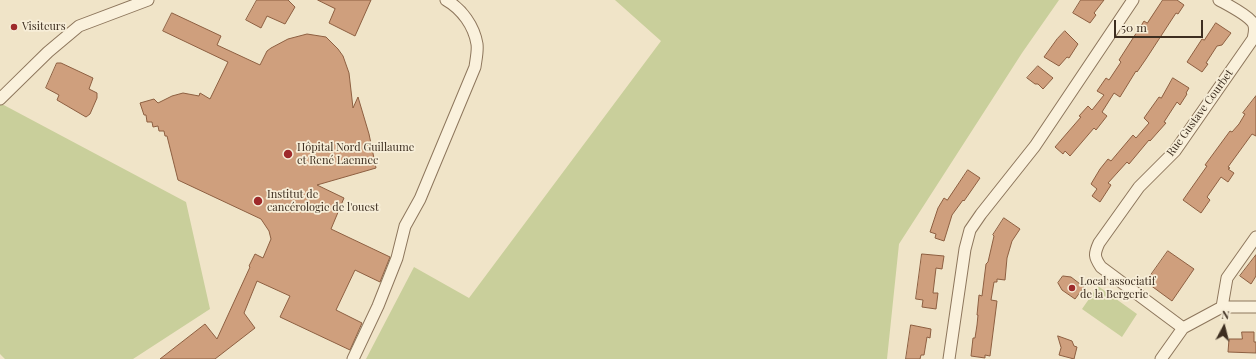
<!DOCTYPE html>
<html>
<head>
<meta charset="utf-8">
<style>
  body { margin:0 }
  #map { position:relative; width:1256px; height:359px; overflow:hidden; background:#f0e4c8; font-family:"Playfair Display",serif }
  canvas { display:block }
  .north { position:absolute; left:1204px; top:307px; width:40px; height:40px; -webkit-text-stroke:3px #f7eed8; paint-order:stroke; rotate:7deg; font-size:11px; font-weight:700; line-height:16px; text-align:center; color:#3d2e20 }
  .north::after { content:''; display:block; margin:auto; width:14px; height:18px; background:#3d2e20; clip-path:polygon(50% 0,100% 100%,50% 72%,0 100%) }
  .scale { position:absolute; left:1114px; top:20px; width:89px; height:18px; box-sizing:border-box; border:2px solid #3d2e20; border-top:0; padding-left:5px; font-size:12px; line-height:14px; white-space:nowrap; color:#3d2e20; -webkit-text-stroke:3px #f7eed8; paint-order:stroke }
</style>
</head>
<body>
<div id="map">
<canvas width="1256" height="359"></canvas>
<div class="north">N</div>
<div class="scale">50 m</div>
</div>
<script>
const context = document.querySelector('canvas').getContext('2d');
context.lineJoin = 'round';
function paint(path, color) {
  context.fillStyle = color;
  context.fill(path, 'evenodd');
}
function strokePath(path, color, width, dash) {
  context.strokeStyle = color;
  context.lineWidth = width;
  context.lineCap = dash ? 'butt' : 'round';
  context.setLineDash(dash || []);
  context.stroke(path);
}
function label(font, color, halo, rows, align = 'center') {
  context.font = font + ' "Playfair Display",serif';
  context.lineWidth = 3.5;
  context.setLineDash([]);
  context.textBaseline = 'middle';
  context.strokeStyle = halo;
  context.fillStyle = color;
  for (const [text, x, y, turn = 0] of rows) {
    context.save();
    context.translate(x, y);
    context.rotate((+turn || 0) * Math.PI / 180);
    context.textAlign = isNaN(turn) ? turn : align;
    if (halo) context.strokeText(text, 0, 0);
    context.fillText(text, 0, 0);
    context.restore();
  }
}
paint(new Path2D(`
  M615 0H1059L1022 53 899 244 887 359H366L414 267 469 298 661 41Z
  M0 103 186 202 210 309 133 359H5L0 354Z
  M1098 286 1137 314 1122 337 1082 309Z`), '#c9cf9b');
const building = new Path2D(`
  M257 0H288L295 7 285 24 267 16 261 28 246 20Z
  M318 0H371L355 36 329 23 335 9Z
  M1081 0H1104L1094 13 1096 15 1090 23 1073 13Z
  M1163 0H1177L1184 5 1178 14 1176 13 1146 59 1137 72 1136 71 1120 97 1114 93 1102 112 1107 116 1096 130 1094 128 1070 156 1065 151 1063 154 1055 147 1081 117 1079 116 1088 106 1092 110 1104 95 1097 91 1106 78 1109 80 1121 62 1119 60 1144 21 1147 23Z
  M172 13 221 36 217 45 260 65 267 51 271 48 288 39 307 34 326 37 338 49 343 56 349 73 353 108 358 97 369 134 376 168 317 185 344 198 331 229 390 257 380 282 355 270 336 310 362 323 350 350 280 317 290 296 257 281 244 313 255 328 215 359H160L205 324 217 339 250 267 249 266 255 254 263 258 271 239 269 231 261 219 178 180 167 136H165L164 131H159L158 126 153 127 152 122H147L146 115H144L140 103 154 99 158 103 172 96 183 93 199 96 200 93 210 99 228 62 163 31Z
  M1216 23 1231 33 1222 45 1217 46 1206 63 1208 64 1202 72 1187 62 1202 39 1204 40Z
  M1065 31 1078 44 1069 58 1067 57 1059 66 1044 57 1057 39Z
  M57 63H61L93 78 89 89 97 93V98L90 114 86 117 57 100 59 95 46 88Z
  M1038 66 1053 78 1043 89 1038 84H1035L1027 78Z
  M1173 78 1189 88 1186 93 1187 94 1180 105 1177 102 1164 122 1166 123 1150 141 1149 140 1129 164 1127 162 1108 183 1111 185 1100 202 1092 196 1097 189 1091 184 1100 169 1108 159 1111 161 1133 135 1136 138 1149 123 1144 118 1159 97 1161 98Z
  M1256 96V136L1252 134 1228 167 1230 168 1228 169 1234 173 1228 182 1221 177 1207 197 1210 200 1201 213 1183 200 1207 166 1205 165 1230 131 1232 132 1239 124 1245 114 1243 113Z
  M968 170 980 178 964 201 963 200 952 215 944 241 935 238 936 234 930 232 938 208 944 198 947 200Z
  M1004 218 1020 229 1012 241 1007 258 1005 280 997 279V282H994L991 300 997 301 990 356 985 355V358L971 356 973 338H975L977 325 978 315H977L979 295 982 296 986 264 988 262 994 236 993 235Z
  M1168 251 1194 269 1172 301 1146 282Z
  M922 254 944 256 942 269 936 268 933 293H938L936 309 922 307 923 300 916 299Z
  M1256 255V276L1251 284 1240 276Z
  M1063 276 1071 277 1084 287 1075 299 1062 290 1058 283Z
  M911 325 931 329 930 338 927 337 924 355H921L920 359H906Z
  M1242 332H1254V342H1256V353L1228 352 1229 339H1242Z
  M1058 336 1072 341 1074 346 1077 347 1074 359 1059 355 1061 348Z`);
paint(building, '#cf9f7d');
strokePath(building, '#8d5f41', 1);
const street = new Path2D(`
  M0 99 48 52 79 26 148 0
  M1222 307 1227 278 1256 237
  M1183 328 1101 267C1094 257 1094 254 1099 243L1139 187 1175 151 1253 39C1254 34 1256 28 1253 23 1248 15 1228 5 1219 0
  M353 359 378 306 397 258 405 226 420 199 475 67C476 59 478 51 477 44 474 26 462 9 446 0
  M949 359 965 249 970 230 981 214 1035 146 1133 0
  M1161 359 1183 328 1222 307H1256`);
strokePath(street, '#8d765c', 13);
strokePath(street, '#faf1dc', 11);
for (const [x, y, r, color] of [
  [14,27,4,"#9e2a2b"],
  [288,154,5,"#9e2a2b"],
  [258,201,5,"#9e2a2b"],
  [1072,288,4,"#9e2a2b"]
]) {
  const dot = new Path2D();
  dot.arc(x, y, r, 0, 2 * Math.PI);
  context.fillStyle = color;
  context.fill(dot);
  strokePath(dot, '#f7eed8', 1.5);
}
label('11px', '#3d2e20', '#f7eed8', [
  ["Visiteurs",22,27],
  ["Hôpital Nord Guillaume",297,148],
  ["et René Laennec",297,161],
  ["Institut de",267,195],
  ["cancérologie de l'ouest",267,208],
  ["Local associatif",1080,282],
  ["de la Bergerie",1080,295]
], 'left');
label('11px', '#3d2e20', '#f7eed8', [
  ["Rue Gustave Courbet",1200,113,-54]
]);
</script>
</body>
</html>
